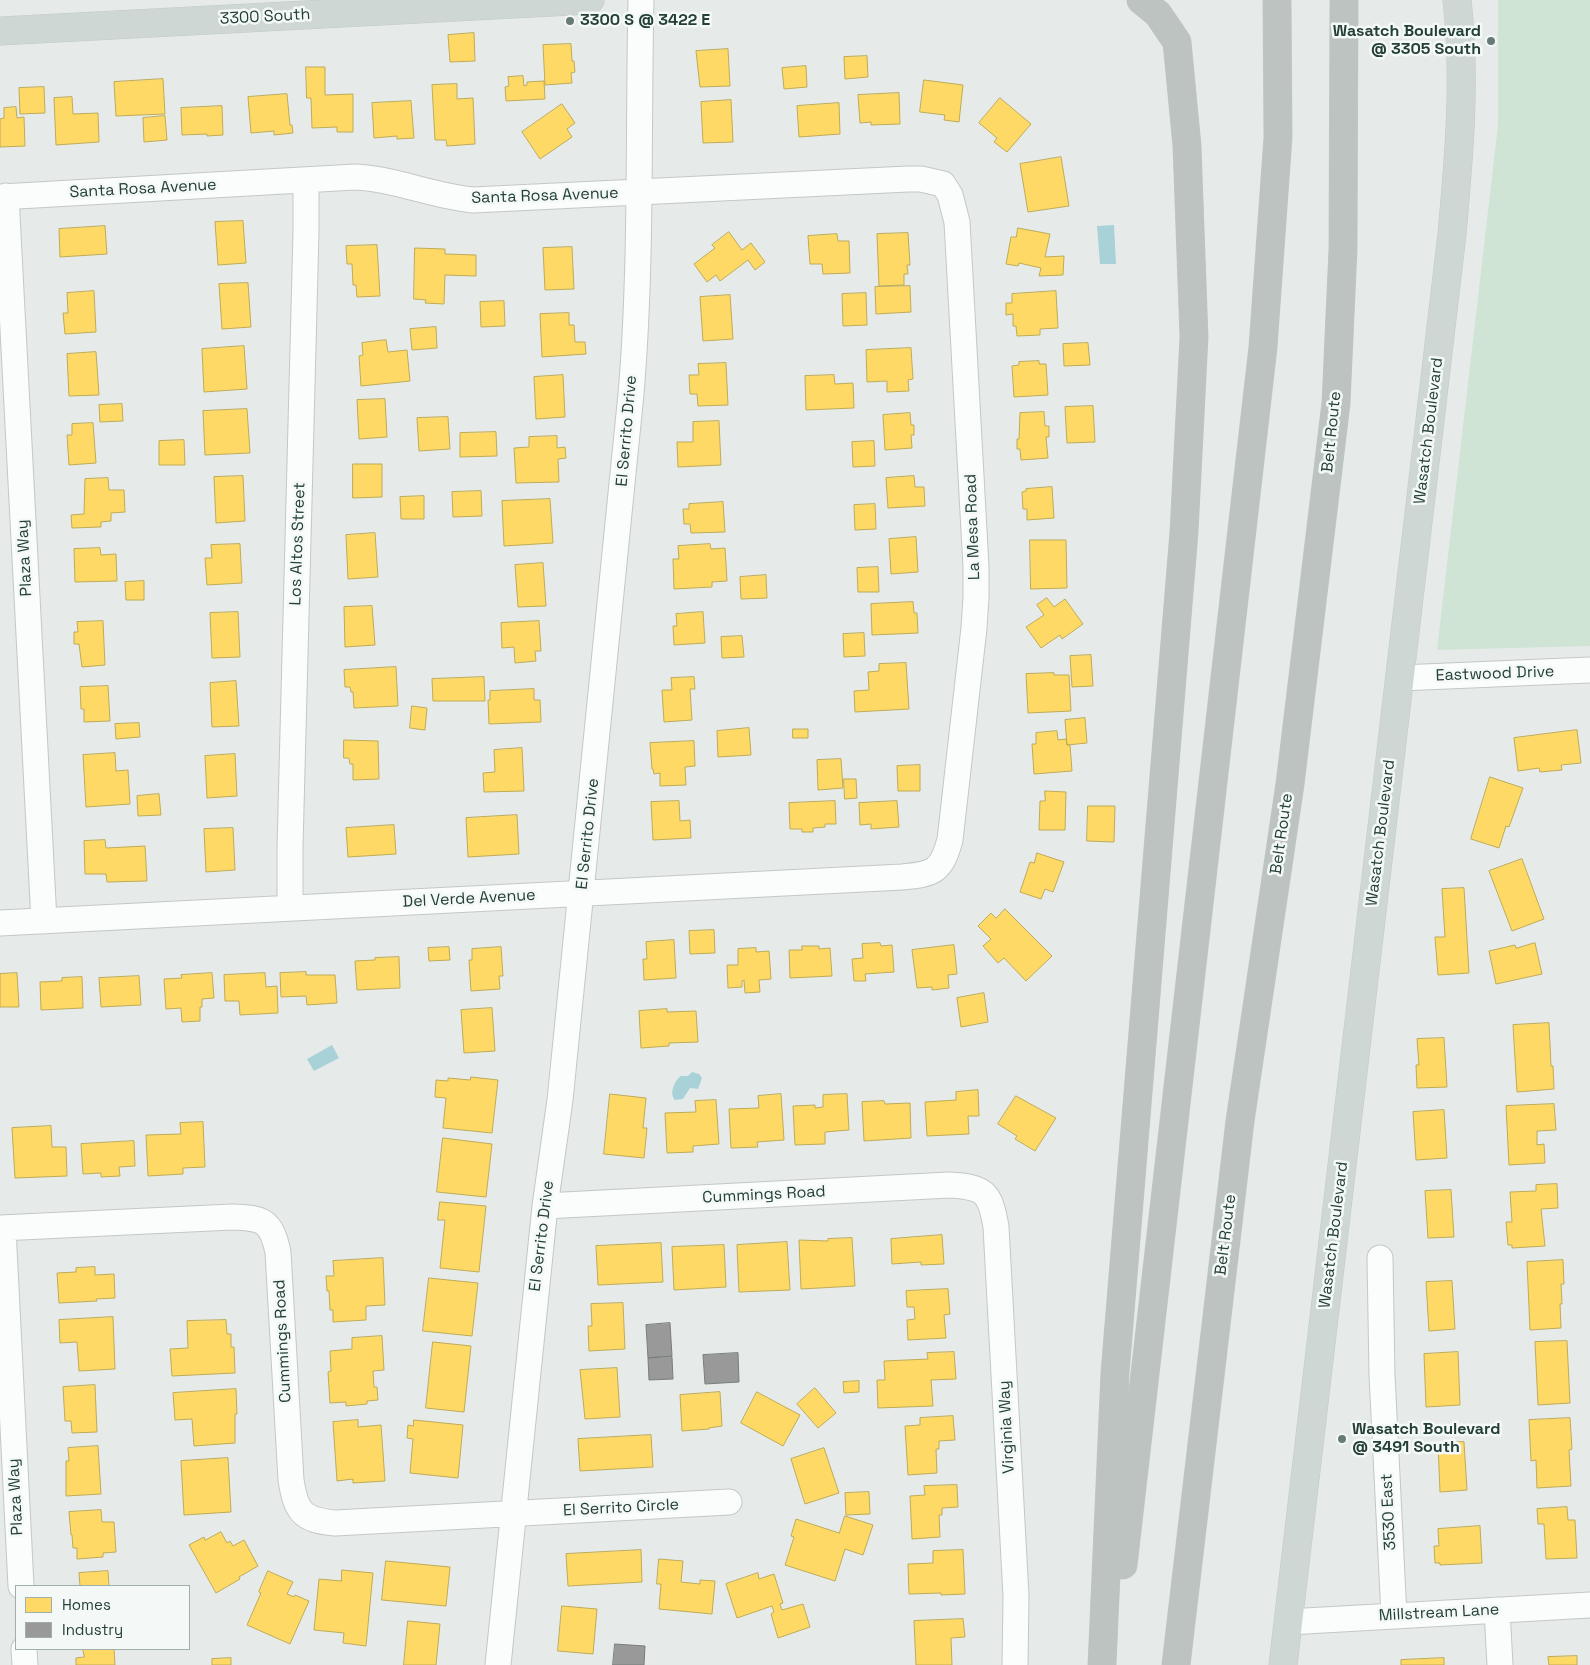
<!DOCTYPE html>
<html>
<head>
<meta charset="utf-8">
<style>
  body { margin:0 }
  #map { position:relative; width:1590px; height:1665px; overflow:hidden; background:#e6ebe9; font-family:"Space Grotesk",sans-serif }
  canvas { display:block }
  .legend { position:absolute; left:15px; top:1585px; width:175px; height:65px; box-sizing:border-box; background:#f4f9f7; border:1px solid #a0afaa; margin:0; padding:6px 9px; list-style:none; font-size:15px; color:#233f37 }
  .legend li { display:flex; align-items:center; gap:10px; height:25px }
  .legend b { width:25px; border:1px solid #a0afaa }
</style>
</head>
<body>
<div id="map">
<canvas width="1590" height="1665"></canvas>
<ul class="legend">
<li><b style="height:14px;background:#ffd966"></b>Homes</li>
<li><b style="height:14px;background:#999"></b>Industry</li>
</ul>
</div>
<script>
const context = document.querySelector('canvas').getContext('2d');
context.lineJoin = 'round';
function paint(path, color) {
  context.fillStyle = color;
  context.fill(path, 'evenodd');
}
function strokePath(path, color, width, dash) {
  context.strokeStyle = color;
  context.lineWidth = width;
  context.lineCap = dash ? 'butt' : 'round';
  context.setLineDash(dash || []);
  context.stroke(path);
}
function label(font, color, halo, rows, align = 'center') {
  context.font = font + ' "Space Grotesk",sans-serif';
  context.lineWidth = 5;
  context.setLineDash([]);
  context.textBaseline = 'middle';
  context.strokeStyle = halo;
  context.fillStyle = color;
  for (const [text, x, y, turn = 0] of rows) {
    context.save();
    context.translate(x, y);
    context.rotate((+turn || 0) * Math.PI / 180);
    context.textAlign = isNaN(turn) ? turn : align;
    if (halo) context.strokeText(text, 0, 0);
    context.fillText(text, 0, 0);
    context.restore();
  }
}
paint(new Path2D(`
  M1498 0H1590V646L1437 650 1498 125Z`), '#cfe4d5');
paint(new Path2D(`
  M1114 225 1116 264H1100L1097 226Z
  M332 1045 339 1058 314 1071 307 1059Z
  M692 1072 699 1074 702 1078 698 1089 690 1088 683 1099 675 1100C669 1094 674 1081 681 1076H688Z`), '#a8d2d8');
const homes = new Path2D(`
  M474 33 475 61 450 62 448 35Z
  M571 44 572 61H574L575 72 571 73 572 83 545 85 543 45Z
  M728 49 730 86 700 87 696 51Z
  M867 56 868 77 845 79 844 57Z
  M806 66 807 87 784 89 782 68Z
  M306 67H325V95L353 94V132H337V127L312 128 311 98H307Z
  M523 76 524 86 527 85V82L544 81 545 99 506 101 505 87 509 86 508 77Z
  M163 79 165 114 116 116 114 82Z
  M924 80 963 85 959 122 944 120 945 115 920 112Z
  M457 84V99L473 98 475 144 447 146 446 140H435L432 85Z
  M44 87 45 113 20 114 19 88Z
  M899 93 900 124 871 125V122L860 123 858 95Z
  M287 94 290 125H292L293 133 274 135V131L251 133 248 97Z
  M72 97 73 114 98 113 99 142 56 145 54 98Z
  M1000 98 1031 124 1007 152 994 142 997 138 979 123Z
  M731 100 733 142 703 143 701 102Z
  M411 101 414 138 397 139V136L374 138 372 103Z
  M839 103 840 134 799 137 797 106Z
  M562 104 575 123 567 129 572 137 540 159 522 132Z
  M222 106 223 135 207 136V134L182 135 181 108Z
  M16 107 17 118 24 117 25 146 0 147V119L4 118V108Z
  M165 116 167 140 144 142 143 118Z
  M1061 157 1069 206 1028 212 1020 164Z
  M243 221 246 263 218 265 215 222Z
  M105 226 107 254 60 257 59 229Z
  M1018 228 1050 234 1045 257 1064 256 1063 275 1039 276 1041 268 1019 263 1018 266 1006 264 1011 237H1016Z
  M729 232 742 250 751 243 765 262 755 270 748 260 720 281 716 275 707 282 694 264 715 248 712 245Z
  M908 233 910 265H907L908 274H904V285L879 286 877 234Z
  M837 234 838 241H849L850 273 823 274 822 264H810L808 236Z
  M377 245 380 296 357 297 356 285H353L352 264H347L346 246Z
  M572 247 574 289 545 290 543 248Z
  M415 248 445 249V254L476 255V276L445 275 444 304 425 303 426 300 414 299Z
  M248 283 251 327 222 329 219 284Z
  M910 286 911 312 876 314 875 287Z
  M94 291 96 332 65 334 63 313H68L67 293Z
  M1056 291 1058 328 1040 329V335L1017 336 1016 326H1013V314L1006 315V303H1012V294Z
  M866 293 867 325 843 326 842 294Z
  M730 295 733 339 703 341 700 297Z
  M504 301 505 326 481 327 480 302Z
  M569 313V325H574L575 342H585L586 354 542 357 540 314Z
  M436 327 437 348 412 350 410 329Z
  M386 340 388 352 407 350 410 381 361 386 359 356 363 355 362 343Z
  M1088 343 1090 365 1064 366 1063 344Z
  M244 346 247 389 204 392 202 349Z
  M911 348 913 379 908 380 909 391 887 392V381L867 382 866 350Z
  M96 352 99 395 69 396 67 354Z
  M1039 361V364H1046L1048 395 1014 397 1012 366 1019 365V362Z
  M726 363 728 405 698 406 697 394H690L689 375H699L698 364Z
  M563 375 565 417 536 419 534 377Z
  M834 375 835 384 853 383 854 408 806 410 805 376Z
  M385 399 387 437 359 439 357 400Z
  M122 404 123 421 100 422 99 405Z
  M1093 406 1095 442 1067 443 1065 407Z
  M247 409 250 453 205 455 203 411Z
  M1044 412 1045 426H1049V437H1046L1048 458 1021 460 1020 449H1017V439H1019L1020 413Z
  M910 413 911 425H914V435H911L912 448 885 450 883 415Z
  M448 417 450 449 419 451 417 418Z
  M719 421 721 465 678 467 677 442H693V422Z
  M93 423 96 463 69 465 67 435H72V424Z
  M496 432 497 456 460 457V433Z
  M557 436V448L565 447 566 458 558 459 559 482 516 483 514 448 529 447V437Z
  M184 440 185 465H159V441Z
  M874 441 875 466 853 467 852 442Z
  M353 464H382V497L353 498Z
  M243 476 245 521 216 523 214 477Z
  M914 476 915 487H924L925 506 888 508 886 478Z
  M108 478 109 490H124L125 512 111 513V521L101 522V527L72 528 71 515 84 514 85 479Z
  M1052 487 1054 518 1027 520V509H1023L1022 492 1026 491V489Z
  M481 491 482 516 453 517 452 492Z
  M424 496V519H401L400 497Z
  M550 499 553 543 504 546 502 501Z
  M723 502 725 532 691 533 690 524H684L683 509H689V504Z
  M875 504 876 529 855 530 854 505Z
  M375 533 378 577 348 579 346 535Z
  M916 537 918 572 891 574 889 539Z
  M1030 540H1066L1067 588 1031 589Z
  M240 544 242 583 207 585 205 558H212L211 545Z
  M710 544 711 549 725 548 727 581 712 582V587L674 589 673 559H679L678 546Z
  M100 548 101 555 116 554 117 581 75 582 74 549Z
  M543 563 546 606 518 607 515 565Z
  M878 567 879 592H858L857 568Z
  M766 575 767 598 741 599 740 577Z
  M144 581V600H126L125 582Z
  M1047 598 1054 607 1065 599 1083 624 1062 639 1060 635 1041 648 1026 627 1044 615 1037 605Z
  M913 602 914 613H917L918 633 872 635 871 604Z
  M372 606 375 645 345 647 344 607Z
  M238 612 240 657 212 658 210 613Z
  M703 612 705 643 674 645 673 626H677L676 614Z
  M103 621 105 665 82 667 79 644H74V632H78L77 622Z
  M539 621 541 651H535L536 661 515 663 514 647 502 648 501 623Z
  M864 633 865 656 844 657 843 634Z
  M742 636 744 657 722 658 721 637Z
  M1091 655 1093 686 1072 687 1070 656Z
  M906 663 909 709 855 712 854 691 869 690 868 672 879 671V664Z
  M396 667 398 706 354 708 353 692H351L350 687H345L344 670Z
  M1054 673V675H1069L1071 711 1028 713 1026 674Z
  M484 677 485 701H433L432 679Z
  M694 677 695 689H690L692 720 664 722 662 690H672L671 678Z
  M236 681 239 726 212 727 210 683Z
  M108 686 110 721 84 722V709H81L80 687Z
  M534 689V700H540L541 722 489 724 488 700H490V691Z
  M412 706 427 708 425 730 410 728Z
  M1085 718 1087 743 1067 745 1065 720Z
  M139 723 140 737 116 739 115 724Z
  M749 728 751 755 718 757 717 731Z
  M793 729H808V738H793Z
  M1577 730 1581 763 1561 765 1562 770 1540 772 1539 768 1518 771 1514 738Z
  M1057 731 1058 740 1066 739 1067 745H1070L1072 771 1034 774 1032 744H1036V733Z
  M344 740 378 741 379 779 353 780V764H350L349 758H344Z
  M694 741 695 766 685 767 686 785 660 786V773L654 774 653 769H652L650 743Z
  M522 748 524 791 484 792 483 773 495 772 494 750Z
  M115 753 116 771 128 770 130 804 86 807 83 755Z
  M235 754 237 796 207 798 205 756Z
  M841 759 843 788 818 790 817 760Z
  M920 765V791H898L897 766Z
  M1490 777 1523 788 1509 827 1506 826 1499 848 1471 839Z
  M844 779H856L857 798 845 799Z
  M1045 791 1066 792 1065 830H1039L1040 801H1045Z
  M159 794 161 815 138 816 137 796Z
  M679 801 680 821 690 820 691 838 653 840 651 802Z
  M835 801 836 824H825V827L813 828V832H802V829H790L789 803Z
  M897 801 899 827 871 829V824L860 825 859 803Z
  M1088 806H1115L1114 842 1087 841Z
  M517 815 519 854 468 857 466 818Z
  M394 825 396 854 348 857 346 828Z
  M233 828 235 870 206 872 204 829Z
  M105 840 106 848 145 846 147 881 107 882 106 874H85L84 841Z
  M1037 853 1064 862 1053 892 1045 889 1041 899 1020 892 1030 862 1034 863Z
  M1522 859 1544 919 1512 931 1489 871Z
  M1464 888 1469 973 1438 975 1435 937H1445L1442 889Z
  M1005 909 1052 956 1026 981 1004 958 998 963 983 946 991 939 978 926 991 913 996 918Z
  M714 930 715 953 690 954 689 931Z
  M674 940 676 978 644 980 643 959H647L646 942Z
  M880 943 881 946 892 945 894 972 865 974 866 981H854L852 959 863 958 862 944Z
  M1535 943 1542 974 1496 984 1489 951 1515 945 1516 948Z
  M954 945 957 974 948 975 949 988 932 990V987L917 988 912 950Z
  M802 946H819V949L830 948 832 976 790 978 789 950H802Z
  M449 947 450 960 429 961 428 948Z
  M501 947 503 976H499L500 989 471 991 469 960H472V949Z
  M756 948V952L769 951 771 979 759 980 760 992 745 993 744 980 742 981V987L728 988 727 965H738V949Z
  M399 957 400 988 357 990 355 961 375 960V958Z
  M306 972V975H335L337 1003 307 1005 306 996 281 997 280 973Z
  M17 973 19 1007H0V974Z
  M212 973 214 998 202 999V1007H200V1021L182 1022 181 1008 166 1009 164 979 182 978 181 975Z
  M265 973 266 987 277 986 278 1013 240 1015 239 1001H225L224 975Z
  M139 976 141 1005 101 1007 99 978Z
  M82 977 83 1008 41 1010 40 982 62 981V978Z
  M984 993 988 1022 961 1027 957 998Z
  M492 1008 495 1051 464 1053 461 1010Z
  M667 1009V1012L696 1011 698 1042 669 1043V1046L641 1048 639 1011Z
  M1549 1023 1551 1066H1553L1554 1089 1517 1092 1513 1025Z
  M1444 1038 1447 1087 1417 1088 1416 1065H1419L1417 1039Z
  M471 1077 498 1080 492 1133 443 1128 446 1098 435 1097 436 1080 448 1081V1078L470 1080Z
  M978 1090 979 1116H968L969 1134 927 1136 925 1102 956 1100V1092Z
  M610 1094 646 1098 643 1128H647L644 1158 604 1154Z
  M781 1094 784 1140 757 1142 758 1147 731 1148 729 1109 759 1108 758 1096Z
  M847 1094 849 1130 825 1132V1144L795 1145 793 1106 815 1105V1108L823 1107V1095Z
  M1016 1096 1056 1118 1035 1151 1015 1139 1017 1136 998 1124Z
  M716 1100 719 1144 693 1146V1152L667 1153 665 1113 696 1112 695 1101Z
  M884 1101 885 1104 910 1103 911 1138 864 1141 862 1102Z
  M1554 1104 1556 1130 1537 1131V1145L1544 1144 1545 1163 1509 1165 1506 1106Z
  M1444 1110 1447 1158 1416 1160 1413 1112Z
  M203 1122 205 1167 183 1168V1174L148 1176 146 1135 181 1134 180 1123Z
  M51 1126 52 1147H66L67 1176 15 1178 12 1128Z
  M443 1138 492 1144 486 1197 437 1192Z
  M134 1141 135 1166 119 1167 120 1176 101 1177V1173L83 1174 81 1144Z
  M1557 1184 1558 1208 1541 1209 1545 1246 1512 1248V1245H1508L1506 1222H1512L1510 1192 1536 1191V1185Z
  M1451 1190 1454 1237 1428 1238 1425 1191Z
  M440 1202 486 1206 479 1272 440 1268 445 1220H438Z
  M942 1235 944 1264 921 1265V1262L892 1264 891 1239Z
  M852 1238 855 1286 801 1289 799 1240 828 1241V1239Z
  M787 1242 790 1290 739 1292 737 1245Z
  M661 1243 663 1282 598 1285 596 1246Z
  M724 1245 726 1287 674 1290 672 1247Z
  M383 1258 385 1305 366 1306V1320L333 1322V1310H330L329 1291H327L326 1276H334L333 1261Z
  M1563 1260 1564 1284H1561L1562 1304H1560L1561 1328 1530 1330 1527 1262Z
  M95 1267V1275L114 1274 115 1298 96 1299 97 1301 59 1303 57 1273 76 1272V1268Z
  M429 1278 478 1283 472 1336 423 1331Z
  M1452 1281 1455 1329 1429 1331 1426 1282Z
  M948 1289 950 1314 944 1315 946 1338 908 1340 907 1320 915 1319 914 1307H907L906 1291Z
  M623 1303 625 1349 589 1351 588 1326H592L591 1304Z
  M113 1317 115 1369 79 1371 77 1342 60 1343 59 1320Z
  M226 1320 227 1334H231V1347H234L235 1373 172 1376 170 1349 188 1348 187 1321Z
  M382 1336 384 1370 373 1371 374 1387H377L378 1400 367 1401V1404L346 1406V1402L330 1403 328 1372 331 1371 330 1351 352 1349V1338Z
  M1567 1341 1570 1403 1538 1405 1535 1342Z
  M433 1342 471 1346 464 1412 426 1408Z
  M954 1352 956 1379 931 1380 933 1406 878 1408 877 1380H885L884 1361 928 1359 927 1353Z
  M1458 1352 1460 1405 1426 1407 1424 1354Z
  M617 1368 620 1417 585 1419 580 1370Z
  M859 1381V1392L844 1393 843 1382Z
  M95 1385 97 1432 72 1433 71 1421H65L63 1387Z
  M815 1388 836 1413 818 1428 797 1404Z
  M236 1389 237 1414H235V1443L194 1446 192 1419 175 1420 173 1393Z
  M720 1392 722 1426 709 1428V1429L682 1431 680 1395Z
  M757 1392 800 1415 783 1446 741 1423Z
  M953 1416 955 1440 939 1441V1449H936L937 1473 908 1475 905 1426 920 1425V1418Z
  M1570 1418 1572 1449 1569 1450 1571 1486 1537 1488 1536 1460 1531 1461 1529 1420Z
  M358 1420V1427L381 1425 385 1481 353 1483V1479L337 1481 333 1422Z
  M414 1420 463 1425 458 1478 410 1473 413 1439 407 1438 408 1425 413 1426Z
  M651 1435 653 1467 580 1471 578 1439Z
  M1464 1442 1467 1490 1440 1492 1438 1443Z
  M98 1446 101 1494 66 1496V1461H69L68 1448Z
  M824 1448 839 1493 805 1504 791 1459Z
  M228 1458 231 1512 184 1515 181 1461Z
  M957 1485 958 1507 942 1508V1515H939L940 1537 912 1539 910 1496 925 1495 924 1486Z
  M869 1492 870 1514 846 1515 845 1493Z
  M1567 1507 1568 1520H1575L1577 1558 1546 1559 1544 1524H1538L1537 1509Z
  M101 1510 102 1522H114L116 1552 103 1553V1557L77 1559V1548H73L72 1535H71L69 1512Z
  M845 1516 873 1525 863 1555 845 1549 835 1581 785 1565 794 1537 791 1536 796 1519 839 1533Z
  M1480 1526 1482 1563 1440 1565V1563H1435L1434 1546H1439L1438 1529Z
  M221 1532 227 1543 230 1541 233 1546 244 1540 258 1566 239 1577 240 1579 216 1593 189 1545 204 1537 205 1540Z
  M641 1550 642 1582 568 1586 566 1554Z
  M963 1550 965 1594 941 1595V1593L909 1594 908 1564 933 1563V1551Z
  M659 1559 683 1561 681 1582 700 1584V1580L715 1581 712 1614 659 1609 661 1584H657Z
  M386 1561 450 1567 446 1606 382 1600Z
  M342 1570 373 1573 366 1646 343 1643 344 1633 314 1630 319 1579 341 1581Z
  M108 1571 109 1586H80L79 1573Z
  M268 1571 293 1582 287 1594 294 1597 295 1595 309 1601 290 1644 247 1625 261 1593 259 1592Z
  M758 1573 759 1579 774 1574 783 1603 780 1604 782 1610 803 1604 810 1627 778 1638 771 1614 774 1612 772 1606 737 1618 726 1584Z
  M562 1606 597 1609 593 1654 558 1651Z
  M963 1619 965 1637 951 1638 952 1665H916L914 1621Z
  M408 1621 440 1624 436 1665H404Z
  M83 1649H114L115 1665H76V1658L84 1657Z
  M1577 1656V1665H1549L1548 1657Z
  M231 1658V1665H212V1659Z
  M1444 1658V1665H1401V1660Z`);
paint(homes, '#ffd966');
strokePath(homes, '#bdab58', 1);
const industry = new Path2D(`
  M670 1323 672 1356 648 1358 646 1325Z
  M738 1353 739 1382 705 1384 703 1355Z
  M672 1357 673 1379 649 1380 648 1358Z
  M615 1644 645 1646 644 1665H613Z`);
paint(industry, '#999');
strokePath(industry, '#767e7c', 1);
const minor = new Path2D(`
  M6 196 44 921
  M0 197 355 177C396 179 432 196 473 200L908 179H921L943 184 950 195 957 222 971 476 976 567V597L974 628 950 840C941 872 934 874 902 877L0 923
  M1400 678 1590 670
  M290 908V847L306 232V180
  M545 1206 949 1185C984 1187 990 1191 996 1227L1016 1596 1015 1665
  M0 1228 232 1217C263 1218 271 1220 278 1252L291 1480C296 1512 302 1520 335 1523L729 1502
  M3 1228 21 1586
  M1380 1258 1382 1375 1394 1616
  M1497 1610 1500 1665
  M1288 1622 1590 1605
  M24 1649 25 1665
  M498 1665 545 1206 560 1100 631 394C642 263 638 131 641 0`);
const major = new Path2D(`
  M0 31 590 0
  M1283 1665 1452 234C1459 157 1466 78 1457 0`);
const highway = new Path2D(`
  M1123 1565 1263 347 1278 137 1277 0
  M1102 1665 1115 1373 1184 532 1194 337 1187 146 1177 42 1158 14 1141 0
  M1176 1665 1240 1121 1290 784 1336 403 1343 249 1344 0`);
strokePath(minor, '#c3c8c6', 27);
strokePath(major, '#c2cac7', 29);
strokePath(highway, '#c2cac7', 29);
strokePath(minor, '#fbfcfc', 25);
strokePath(major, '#ced7d4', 28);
strokePath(highway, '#bcc3c1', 28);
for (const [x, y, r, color] of [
  [570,21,5,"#677b75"],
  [1491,41,5,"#677b75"],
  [1342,1439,5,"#677b75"]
]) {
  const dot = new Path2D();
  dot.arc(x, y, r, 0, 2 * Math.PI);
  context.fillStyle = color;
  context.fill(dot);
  strokePath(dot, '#f4f9f7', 2);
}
label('16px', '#233f37', '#f4f9f7', [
  ["3300 South",265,17,-3],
  ["Santa Rosa Avenue",143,189,-3],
  ["Santa Rosa Avenue",545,196,-2],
  ["El Serrito Drive",627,431,-85],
  ["Wasatch Boulevard",1429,431,-83],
  ["Belt Route",1332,432,-84],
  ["La Mesa Road",973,527,-92],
  ["Los Altos Street",298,544,-88],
  ["Plaza Way",25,558,-93],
  ["Eastwood Drive",1495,674,-2],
  ["Wasatch Boulevard",1381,833,-83],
  ["El Serrito Drive",588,834,-84],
  ["Belt Route",1282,834,-82],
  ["Del Verde Avenue",469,899,-3],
  ["Cummings Road",764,1195,-3],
  ["Belt Route",1226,1235,-83],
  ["Wasatch Boulevard",1334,1235,-83],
  ["El Serrito Drive",542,1236,-83],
  ["Cummings Road",283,1341,-93],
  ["Virginia Way",1007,1427,-93],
  ["Plaza Way",16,1497,-93],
  ["El Serrito Circle",621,1508,-3],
  ["3530 East",1389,1512,-93],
  ["Millstream Lane",1439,1613,-3]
]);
label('bold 16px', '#233f37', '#f4f9f7', [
  ["3300 S @ 3422 E",580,21],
  ["Wasatch Boulevard",1481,32,"right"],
  ["@ 3305 South",1481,50,"right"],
  ["Wasatch Boulevard",1352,1430],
  ["@ 3491 South",1352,1448]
], 'left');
</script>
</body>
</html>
